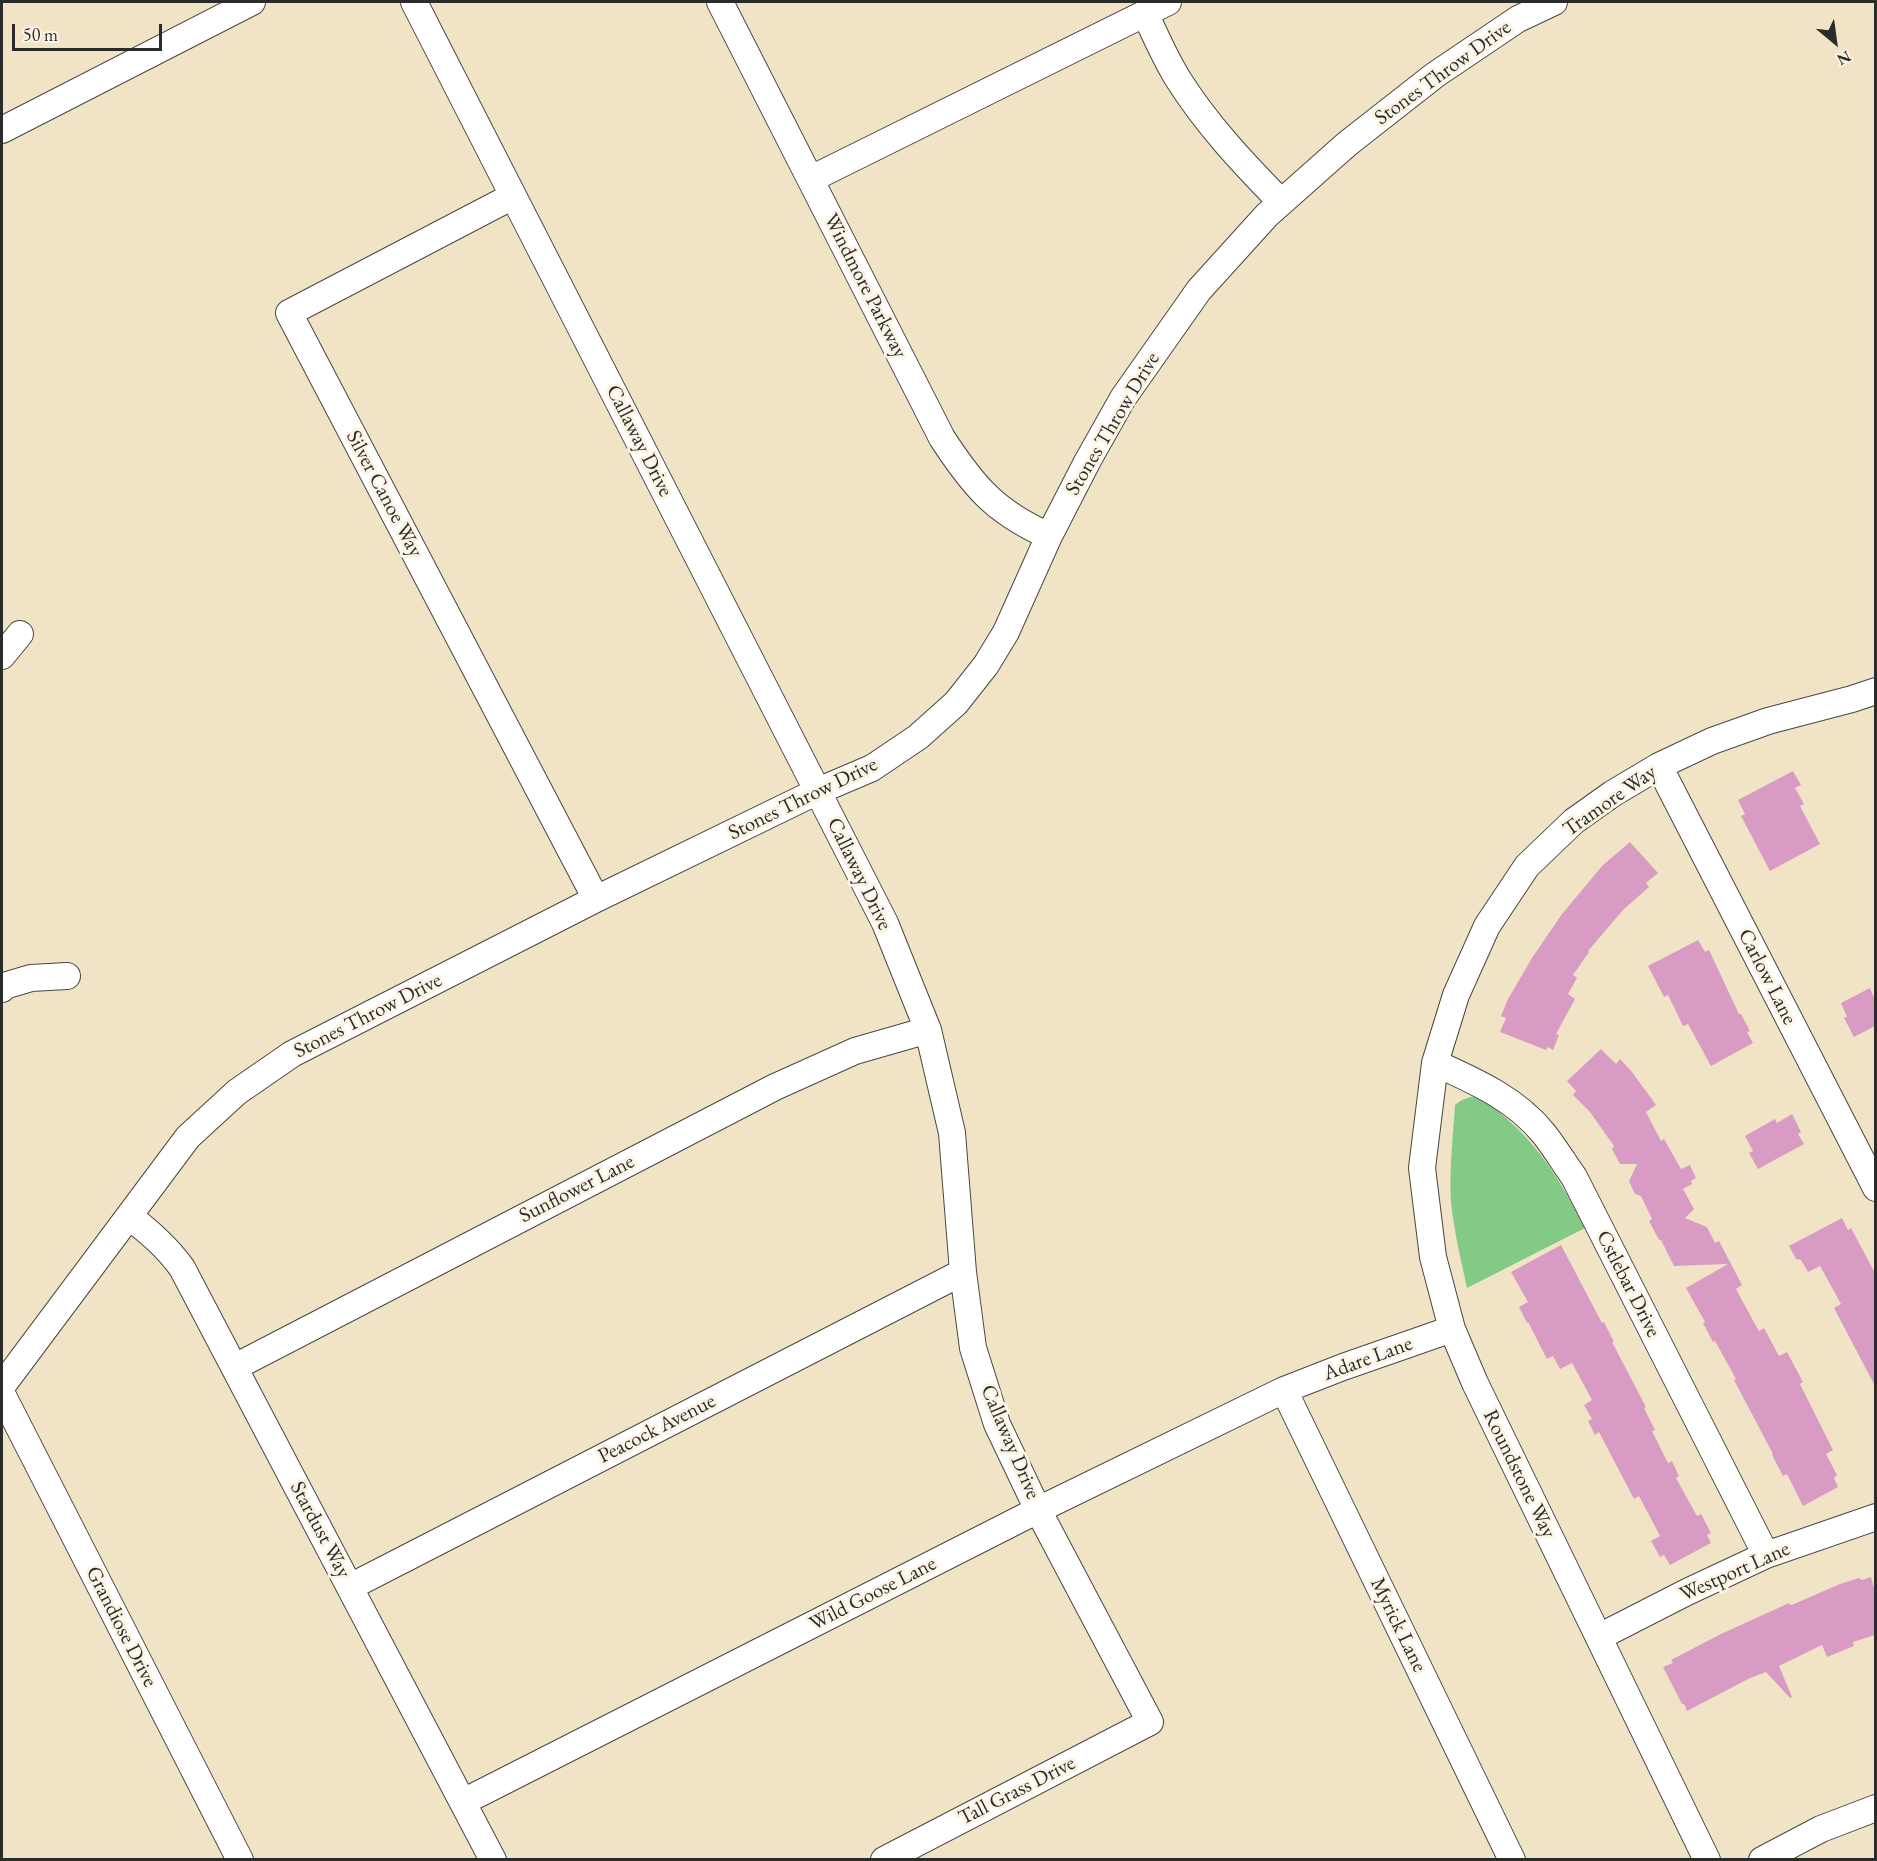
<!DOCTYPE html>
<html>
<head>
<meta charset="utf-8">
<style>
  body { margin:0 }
  #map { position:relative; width:1877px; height:1861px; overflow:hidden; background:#f1e4c6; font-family:"EB Garamond",serif }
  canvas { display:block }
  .frame { position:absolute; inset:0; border:3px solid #2b2b2b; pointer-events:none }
  .north { position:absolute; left:1805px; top:12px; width:60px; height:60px; -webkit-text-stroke:4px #fcf5e5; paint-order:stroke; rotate:151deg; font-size:16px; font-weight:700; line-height:24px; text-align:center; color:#2b2b2b }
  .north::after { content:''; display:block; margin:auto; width:21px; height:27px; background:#2b2b2b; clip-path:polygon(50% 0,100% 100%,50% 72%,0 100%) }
  .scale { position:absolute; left:12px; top:24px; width:150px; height:27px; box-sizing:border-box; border:3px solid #2b2b2b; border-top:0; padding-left:8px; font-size:18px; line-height:21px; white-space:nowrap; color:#2b2b2b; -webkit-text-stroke:4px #fcf5e5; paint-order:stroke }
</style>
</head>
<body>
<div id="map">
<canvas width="1877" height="1861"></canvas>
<div class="frame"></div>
<div class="north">N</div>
<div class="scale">50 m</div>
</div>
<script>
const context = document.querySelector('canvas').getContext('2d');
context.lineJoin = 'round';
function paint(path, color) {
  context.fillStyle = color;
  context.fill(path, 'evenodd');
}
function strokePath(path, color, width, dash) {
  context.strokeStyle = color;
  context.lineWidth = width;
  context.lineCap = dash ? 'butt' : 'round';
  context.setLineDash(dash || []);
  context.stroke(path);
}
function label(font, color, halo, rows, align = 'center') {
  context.font = font + ' "EB Garamond",serif';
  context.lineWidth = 6;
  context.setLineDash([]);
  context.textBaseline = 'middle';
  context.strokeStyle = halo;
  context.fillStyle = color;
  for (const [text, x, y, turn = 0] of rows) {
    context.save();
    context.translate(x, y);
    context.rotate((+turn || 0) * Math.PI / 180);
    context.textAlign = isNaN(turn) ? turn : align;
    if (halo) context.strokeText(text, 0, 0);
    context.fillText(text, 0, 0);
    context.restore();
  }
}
paint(new Path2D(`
  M1477 1096C1531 1132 1556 1172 1585 1228L1467 1288C1461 1260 1454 1231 1451 1202 1449 1169 1453 1137 1455 1105 1462 1099 1468 1097 1477 1096Z`), '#83ca86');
paint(new Path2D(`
  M1793 771 1801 785 1795 788 1804 804 1800 806 1820 844 1770 871 1741 816 1745 814 1738 800Z
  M1630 842 1658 873 1646 883 1649 887 1623 910 1588 951 1589 952 1573 975 1577 978 1568 994 1575 999 1556 1034 1559 1035 1553 1050 1548 1047 1546 1050 1500 1032 1506 1018 1501 1016 1508 999 1532 958 1562 914 1603 865Z
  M1698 940 1705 952 1709 950 1739 1014H1741L1750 1031 1747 1032 1753 1043 1711 1066 1688 1024 1683 1026 1668 995 1664 997 1648 966Z
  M1870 988 1875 1000V1026L1854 1037 1844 1018 1847 1017 1841 1003Z
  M1601 1049 1616 1064 1620 1059 1632 1072 1656 1105 1646 1112 1661 1141 1664 1139 1681 1169 1690 1165 1696 1178 1691 1181 1692 1184 1683 1189 1694 1209 1685 1218 1707 1227 1715 1243 1719 1241 1742 1285 1736 1289 1756 1326 1759 1331 1764 1328 1779 1356 1787 1352 1803 1382 1800 1384 1833 1450 1826 1454 1837 1475 1834 1478 1838 1487 1803 1506 1787 1474 1783 1476 1772 1455 1773 1454 1734 1380 1736 1379 1715 1341 1713 1342 1703 1323 1705 1322 1686 1288 1728 1264 1674 1266 1661 1240H1659L1649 1221 1652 1219 1641 1196 1635 1194 1629 1181 1637 1164H1620L1612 1149 1614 1146 1590 1112 1573 1095 1576 1091 1567 1081Z
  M1792 1114 1801 1132 1798 1134 1804 1144 1758 1169 1749 1153 1753 1151 1745 1136 1775 1119 1777 1123Z
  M1842 1218 1848 1230 1851 1228 1875 1273V1386L1834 1308 1841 1304 1820 1266 1808 1272 1801 1260 1796 1259 1789 1246Z
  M1561 1245 1602 1323 1604 1322 1614 1342H1612L1646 1407 1644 1408 1655 1430 1652 1431 1668 1463 1672 1461 1679 1476 1676 1478 1697 1516 1701 1514 1711 1533 1707 1535 1711 1543 1670 1565 1664 1555 1660 1557 1651 1541 1660 1536 1639 1496 1634 1499 1599 1432 1595 1435 1588 1421 1592 1419 1584 1405 1592 1400 1572 1363 1560 1369 1553 1356 1547 1359 1528 1322 1527 1323 1519 1307 1528 1302 1511 1272Z
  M1871 1577 1875 1592V1635L1853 1642 1854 1646 1827 1657 1822 1645 1779 1666 1792 1697 1790 1698 1766 1672 1750 1678 1687 1711 1684 1704H1682L1663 1667 1673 1663 1671 1660 1719 1635 1789 1603 1790 1605 1794 1604 1840 1584 1859 1578 1862 1580Z`), '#d89cc4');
const minor = new Path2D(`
  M414 2 885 923 928 1030 952 1133 963 1272 973 1348 997 1424 1038 1510 1150 1722 884 1860
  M720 2 942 438C974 487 995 512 1049 536
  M1145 13C1155 35 1165 58 1178 79 1207 125 1243 163 1281 202
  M2 130 252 2
  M811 179 1168 2
  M513 196 289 313 596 899
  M2 656 20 634
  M1659 766 1876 1188
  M2 989 4 986 31 978 67 976
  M1435 1063C1475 1081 1516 1099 1544 1134 1555 1148 1564 1163 1574 1177L1766 1555
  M129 1216C149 1232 167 1247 182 1268L493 1860
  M235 1367 775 1087 855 1051 928 1030
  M2 1386 188 1137 237 1092 292 1054 596 899 818 791 872 768 918 737 956 703 986 665 1006 632 1049 536 1087 462 1123 398 1199 290 1267 215 1347 144 1435 75 1518 19 1554 2
  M1284 1390 1512 1860
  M2 1394 240 1860
  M350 1587 963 1272
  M1599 1637 1687 1592 1766 1555 1876 1517
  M463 1802 1038 1510 1284 1390 1343 1367 1452 1329
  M1707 1860 1475 1383 1452 1329 1433 1257 1422 1168 1435 1063 1456 995 1487 926 1527 866 1574 821 1612 794 1659 766 1712 741 1768 721 1852 699 1876 691
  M1762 1860 1821 1829 1876 1808`);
strokePath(minor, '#494742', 28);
strokePath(minor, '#fff', 26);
label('21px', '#2b2b2b', '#fcf5e5', [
  ["Stones Throw Drive",1443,73,-36],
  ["Windmore Parkway",865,286,63],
  ["Stones Throw Drive",1113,424,-59],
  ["Callaway Drive",639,441,63],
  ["Silver Canoe Way",384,494,62],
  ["Stones Throw Drive",803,799,-26],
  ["Tramore Way",1610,801,-35],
  ["Callaway Drive",859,874,64],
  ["Carlow Lane",1767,977,63],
  ["Stones Throw Drive",368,1016,-27],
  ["Sunflower Lane",577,1189,-27],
  ["Cstlebar Drive",1628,1284,63],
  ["Adare Lane",1368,1359,-20],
  ["Peacock Avenue",657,1429,-27],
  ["Callaway Drive",1010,1442,67],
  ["Roundstone Way",1519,1474,64],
  ["Stardust Way",320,1530,62],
  ["Westport Lane",1735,1572,-24],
  ["Wild Goose Lane",873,1594,-27],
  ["Myrick Lane",1398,1625,64],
  ["Grandiose Drive",121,1627,63],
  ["Tall Grass Drive",1017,1791,-27]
]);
</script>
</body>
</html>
